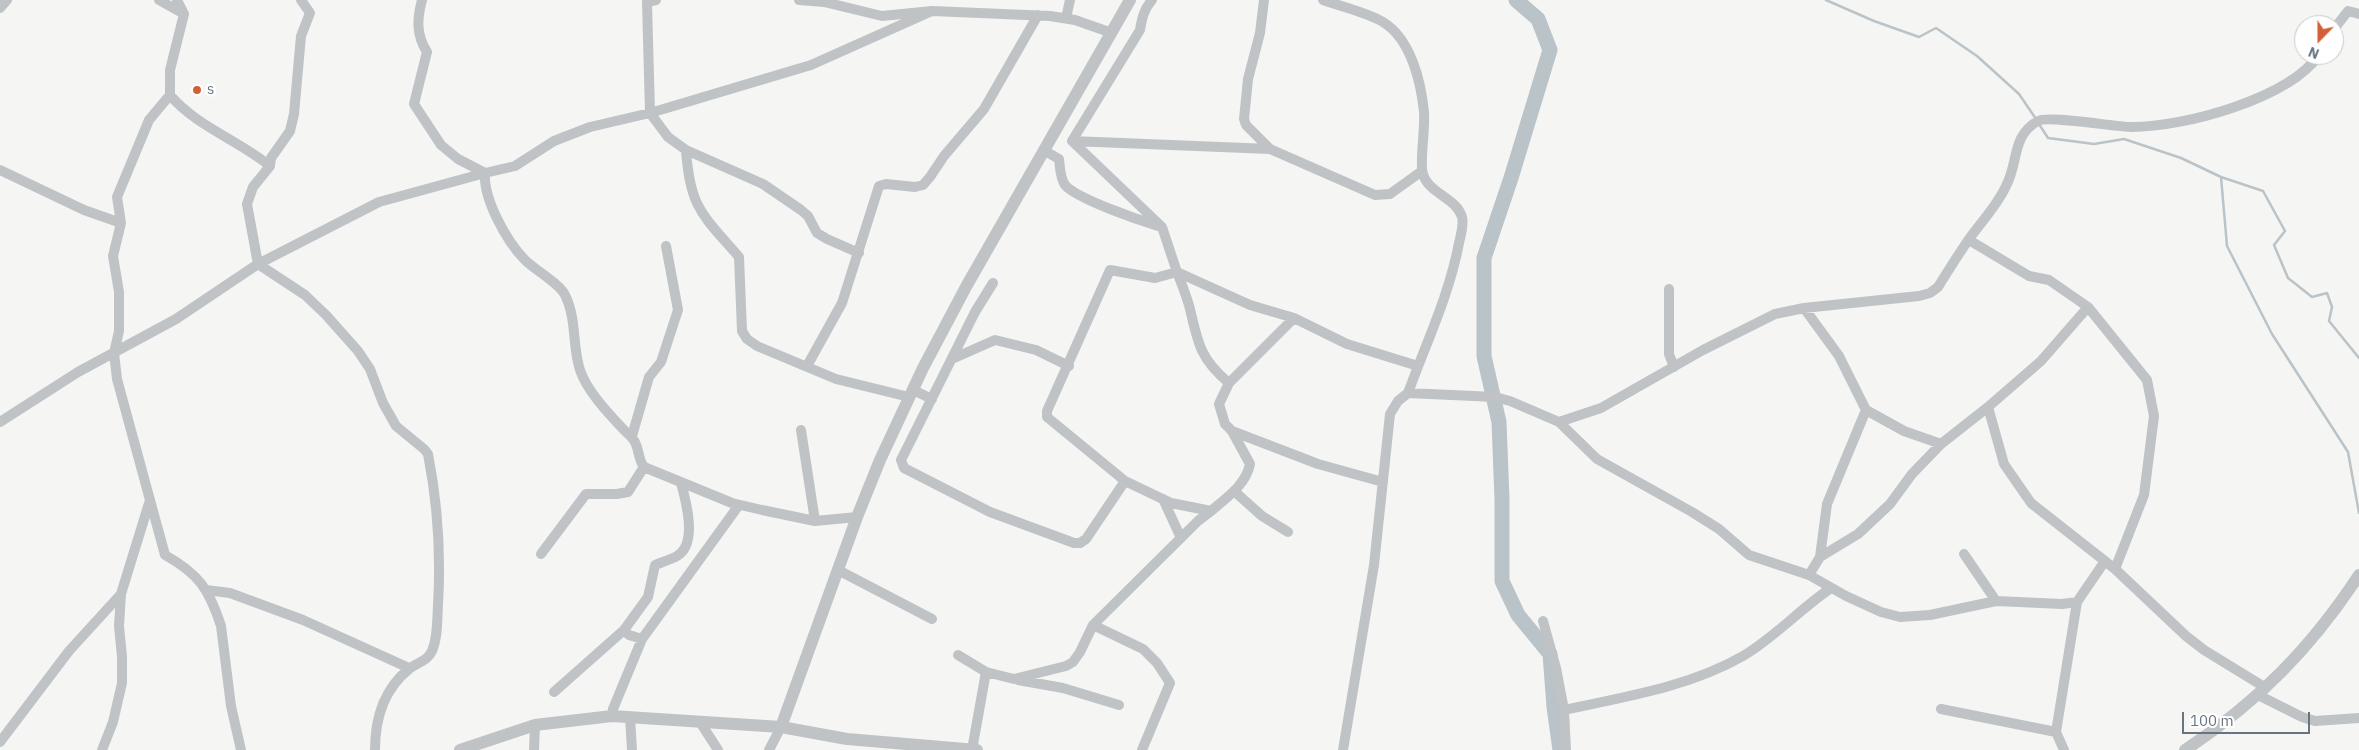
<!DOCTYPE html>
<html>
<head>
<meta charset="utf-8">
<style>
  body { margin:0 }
  #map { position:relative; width:2359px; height:750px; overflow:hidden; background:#f5f6f3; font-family:"IBM Plex Sans",sans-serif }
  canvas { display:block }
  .north { position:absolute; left:2294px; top:15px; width:50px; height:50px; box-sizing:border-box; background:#fff; border:1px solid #c3c8cd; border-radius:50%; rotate:202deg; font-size:14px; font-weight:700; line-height:20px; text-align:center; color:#687581 }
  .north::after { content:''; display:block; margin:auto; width:18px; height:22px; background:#d26037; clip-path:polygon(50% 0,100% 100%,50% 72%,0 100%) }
  .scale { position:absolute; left:2182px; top:712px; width:128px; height:22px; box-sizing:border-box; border:2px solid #687581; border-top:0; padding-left:6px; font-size:15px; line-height:18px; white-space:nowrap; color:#687581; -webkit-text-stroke:4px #fff; paint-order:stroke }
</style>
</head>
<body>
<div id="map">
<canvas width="2359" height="750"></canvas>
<div class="north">N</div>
<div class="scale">100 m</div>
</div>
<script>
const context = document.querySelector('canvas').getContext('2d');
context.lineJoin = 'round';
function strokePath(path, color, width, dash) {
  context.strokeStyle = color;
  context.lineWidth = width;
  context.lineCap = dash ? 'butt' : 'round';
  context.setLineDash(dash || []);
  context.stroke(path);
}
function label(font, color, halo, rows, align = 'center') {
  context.font = font + ' "IBM Plex Sans",sans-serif';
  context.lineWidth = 5;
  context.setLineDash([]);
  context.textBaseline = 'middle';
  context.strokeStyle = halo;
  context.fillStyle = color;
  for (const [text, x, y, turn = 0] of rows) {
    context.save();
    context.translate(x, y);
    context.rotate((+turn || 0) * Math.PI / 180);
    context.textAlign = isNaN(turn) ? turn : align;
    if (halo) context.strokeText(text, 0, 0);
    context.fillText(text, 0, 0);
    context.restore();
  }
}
strokePath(new Path2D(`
  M1826 0 1874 21 1919 37 1936 28 1977 56 2019 94 2036 119
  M2039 124 2048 138 2094 144 2124 139 2181 158 2221 177 2263 191 2285 231 2274 245 2288 278 2312 297 2327 293 2332 307 2329 321 2359 358
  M2221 177 2227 246 2272 334 2348 452 2359 513`), '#bac3c8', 2.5);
strokePath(new Path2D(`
  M1516 0 1538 19 1550 50 1511 178 1484 258V356L1499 422 1502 499V581L1518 615 1550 654 1554 707 1560 750`), '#bac3c8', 15);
strokePath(new Path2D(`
  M159 0 184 14
  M177 0 184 14 170 70V95L149 120 117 197 121 223 113 256 119 292V331L114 353 117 379 165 555C199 574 209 589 221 626L231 706 241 750
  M301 0 310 13 301 36 294 114 290 131 271 158 270 166 253 187 247 204 258 264 305 295 326 315 358 351 370 369 383 403 396 426 424 449 428 454C438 505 441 554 438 605 437 620 438 637 432 651 427 662 417 662 409 669 384 689 375 719 375 750
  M422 0C417 19 416 35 427 52L414 104 441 145 458 159 485 173C483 199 507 242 525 260 535 270 560 284 565 295 577 319 572 346 580 370 587 391 608 413 623 429 626 432 630 435 633 439 640 448 637 458 644 467L732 503 762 510 815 521 857 517
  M656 0 647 2 650 113 668 137 686 150 763 184 801 210 808 216 817 233 827 239 859 253
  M799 0 824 2 882 16 932 11 1050 16 1075 20 1112 33
  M1152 0C1144 9 1142 18 1140 30L1072 141 1162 227 1177 272 1155 278 1110 270 1047 411V417L1125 481 1171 503 1211 511C1226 498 1246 485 1250 464L1232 431
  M1264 0 1260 33 1248 79 1244 119 1246 125 1270 149 1375 195 1390 194 1422 171
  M1323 0C1342 7 1366 12 1383 22 1411 39 1421 82 1424 112 1425 131 1421 150 1422 169 1424 193 1456 196 1462 217 1464 225 1461 234 1459 243 1449 296 1426 343 1408 393L1398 401 1390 414 1374 565 1343 750
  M0 8 7 0
  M1066 18 1070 0
  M2334 29 2348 11 2359 14
  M170 95C196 126 238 140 270 166
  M1072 141 1270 149
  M686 150C690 209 703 215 739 257L742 331 747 339 757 346 836 379 909 397
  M1045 151 1059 159C1060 167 1060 178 1065 185 1077 199 1139 220 1158 226
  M0 170 84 210 121 223
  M1969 240 2029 276 2049 280 2088 307 2147 380 2154 416 2144 495 2115 569
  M993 283 975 312 901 460 904 468 990 512 1074 543H1080L1086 539 1125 481
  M1669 289V354L1674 367
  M1804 308 1839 356 1866 410 1904 431 1941 444
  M952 359 995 340 1036 350 1069 366
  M807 366 842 303 879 186 886 184 915 187 923 185 930 177 944 156 984 109 1038 15
  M1229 383C1201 360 1198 344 1190 309 1187 297 1182 285 1177 272L1250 305 1294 318
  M913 390 932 399
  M1408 393 1495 397 1510 401 1559 422 1597 459 1692 512 1719 529 1749 555 1809 575 1846 596 1881 612 1900 617 1930 615 1996 601 2062 604 2077 602 2105 561
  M1988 407 2004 464 2031 503 2115 569 2186 636 2204 650 2266 688
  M0 422 78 372 176 319 258 264 379 202 485 173 515 166 554 141 590 127 650 113 811 65 932 11
  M1559 422 1601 408 1703 350 1775 314 1804 308 1919 296 1930 293 1938 287C1948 271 1958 255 1969 239 1981 222 1997 206 2006 186 2019 162 2011 136 2038 121 2047 115 2115 127 2132 127 2184 127 2288 99 2319 55
  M801 430 815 521
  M632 436 649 377 661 362 678 310 666 246
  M1383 482 1318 464 1232 431 1225 424 1219 404 1229 383 1294 318 1347 344 1418 366
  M1234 491 1262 516 1288 532
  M1163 499 1181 538
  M541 554 586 494H617L628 492 644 467
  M1964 554 1996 601
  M1820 557 1827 504 1866 410
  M838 570 932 619
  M1809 575 1820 557 1858 534 1890 504 1912 474 1941 444 1988 407 2041 361 2088 307
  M206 590 230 593 303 620 409 668
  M1543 621 1556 668 1564 710
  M1093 625 1143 649 1157 663 1170 683 1142 750
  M642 639 739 505
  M958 655 986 672 972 750
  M986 672 1014 679 1066 666 1073 662 1080 652 1093 625 1198 521 1211 511
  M1018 680 1063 688 1119 705
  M554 692 624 630
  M2258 695 2302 717 2315 721 2359 718
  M1941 709 2056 732 2064 750
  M612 716 613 709 642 639 629 635 624 630 648 597 655 565C662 562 670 560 677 556 698 544 686 501 681 483
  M630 717 632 750
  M700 722 718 750
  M2056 732 2077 602
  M0 742 69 651 121 594
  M102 750 113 722 122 683V657L119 626 121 594 150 500
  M534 750 535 725
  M769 750 781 727
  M1566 750 1564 710C1624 697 1689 687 1743 656 1775 637 1800 609 1831 588`), '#bfc3c6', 10);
strokePath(new Path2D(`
  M781 727 857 517 880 460 923 368 967 285 1130 0
  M460 750 535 725 612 716 781 727 847 739 977 750
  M2185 750C2258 702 2311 648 2359 575`), '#bfc3c6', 12);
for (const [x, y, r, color] of [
  [197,90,5,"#d26037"]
]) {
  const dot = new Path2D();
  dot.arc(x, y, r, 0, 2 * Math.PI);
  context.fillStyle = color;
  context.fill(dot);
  strokePath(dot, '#fff', 2);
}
label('15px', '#687581', '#fff', [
  ["s",207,90]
], 'left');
</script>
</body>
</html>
